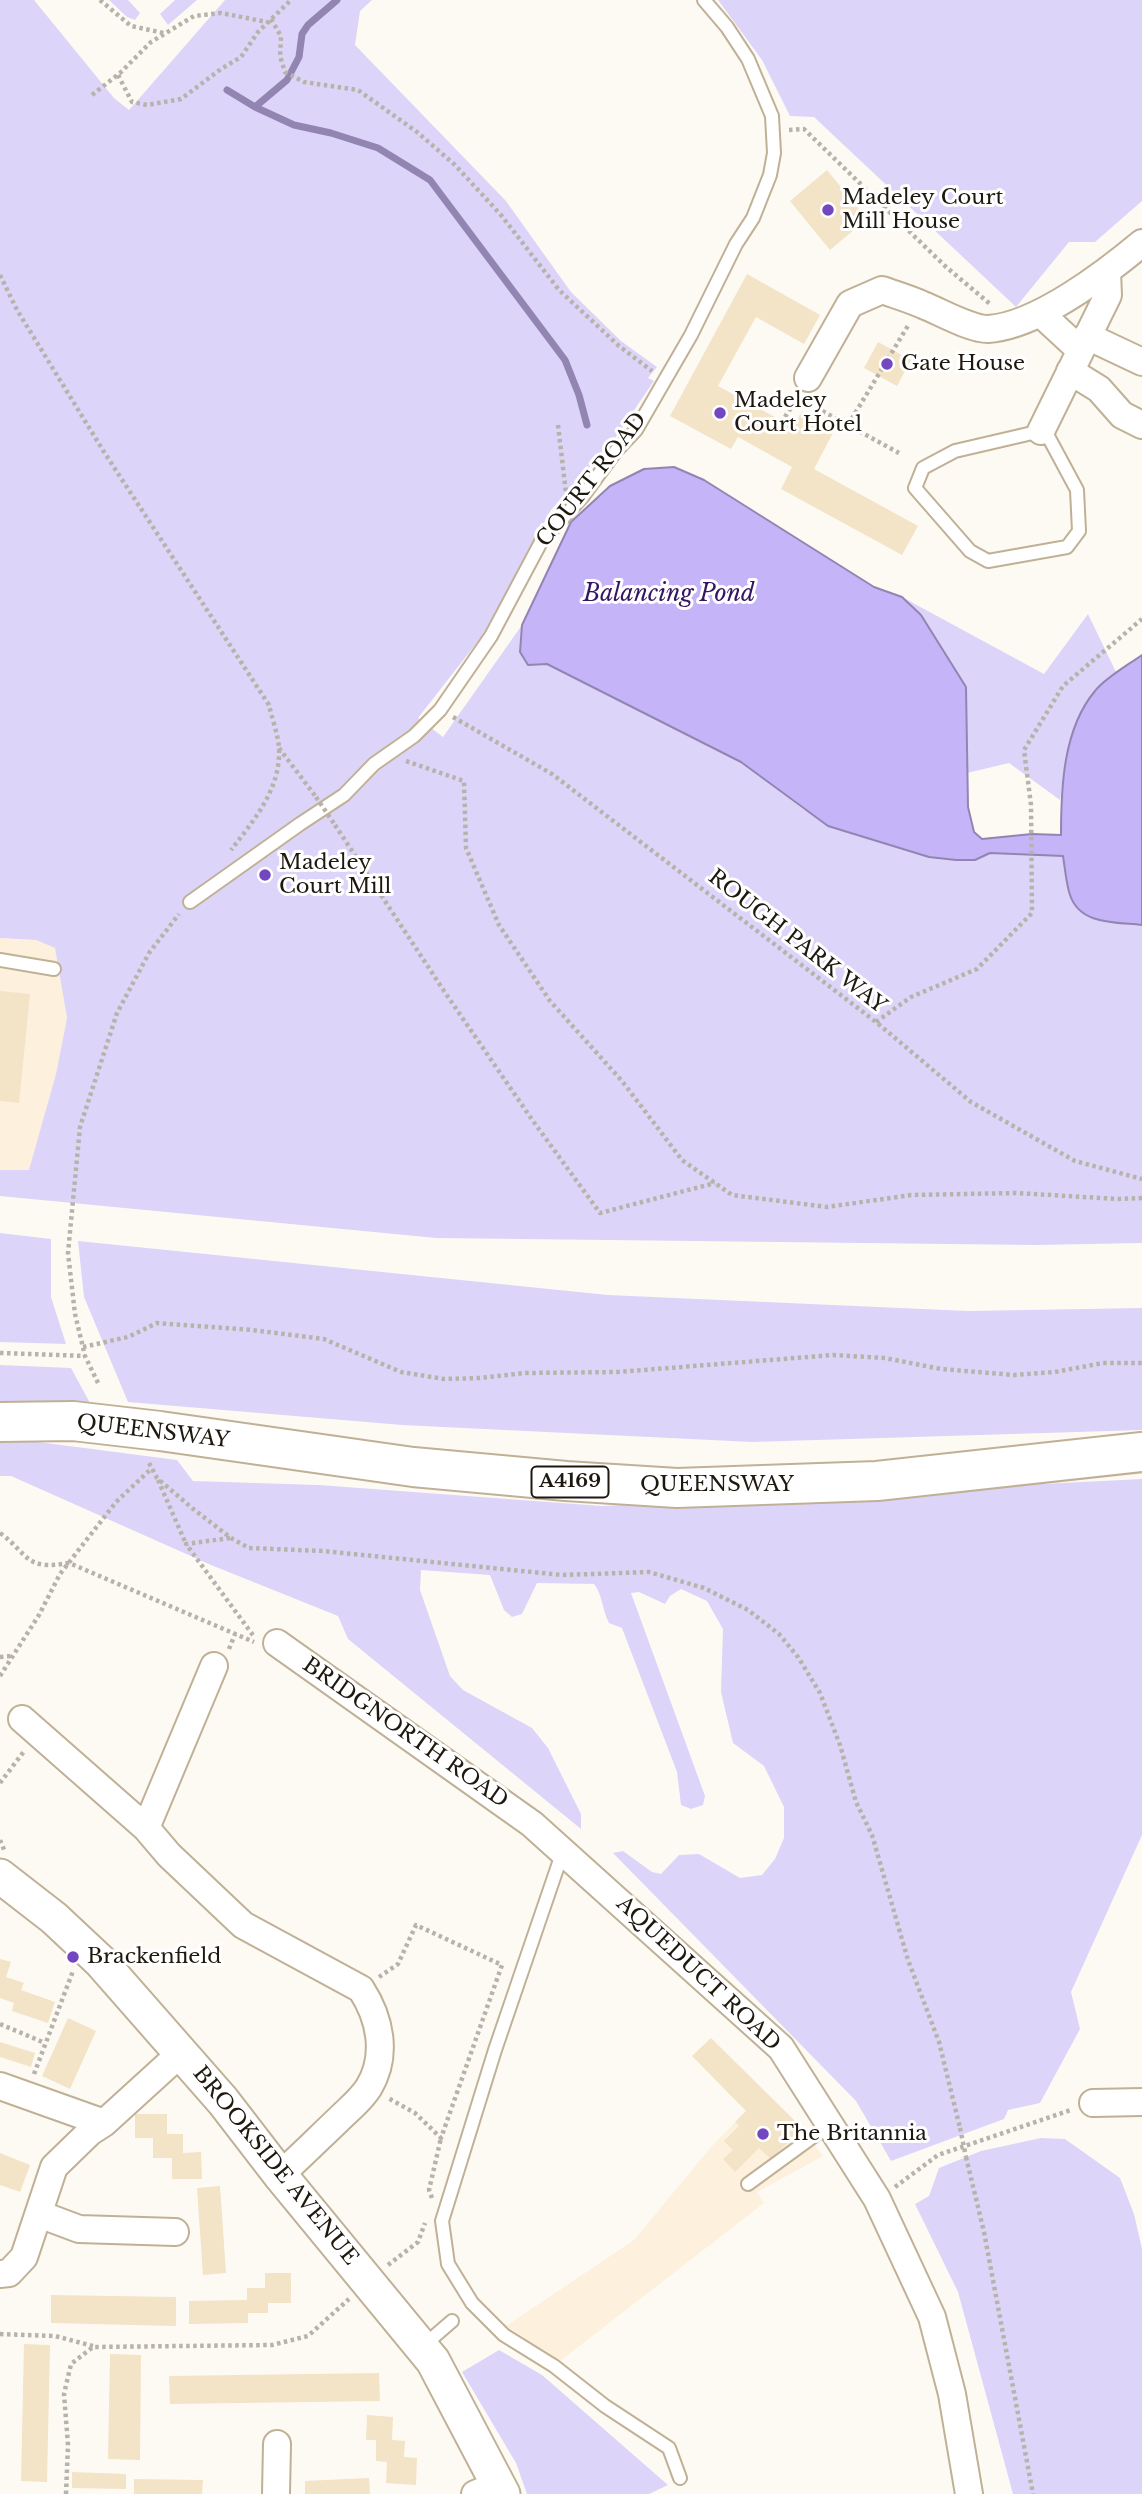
<!DOCTYPE html>
<html>
<head>
<meta charset="utf-8">
<style>
  body { margin:0 }
  canvas { display:block; background:#fdfaf4 }
</style>
</head>
<body>
<canvas width="1142" height="2494"></canvas>
<script>
const context = document.querySelector('canvas').getContext('2d');
context.lineJoin = 'round';
function paint(path, color) {
  context.fillStyle = color;
  context.fill(path, 'evenodd');
}
function strokePath(path, color, width, dash) {
  context.strokeStyle = color;
  context.lineWidth = width;
  context.lineCap = dash ? 'butt' : 'round';
  context.setLineDash(dash || []);
  context.stroke(path);
}
function label(font, color, halo, rows, align = 'center') {
  context.font = font + ' "Libre Baskerville",serif';
  context.lineWidth = 6;
  context.setLineDash([]);
  context.textBaseline = 'middle';
  context.strokeStyle = halo;
  context.fillStyle = color;
  for (const [text, x, y, turn = 0] of rows) {
    context.save();
    context.translate(x, y);
    context.rotate((+turn || 0) * Math.PI / 180);
    context.textAlign = isNaN(turn) ? turn : align;
    if (halo) context.strokeText(text, 0, 0);
    context.fillText(text, 0, 0);
    context.restore();
  }
}
paint(new Path2D(`
  M0 938 36 940 55 948 67 1018 56 1074 29 1171 0 1170Z
  M768 2094 802 2128 823 2156 757 2192 764 2203 560 2361 506 2326 634 2240 711 2147 752 2105 755 2108Z`), '#fdf0dc');
paint(new Path2D(`
  M0 0H34L114 98 129 110 225 0H372L360 11 355 45 506 201 571 292 621 341 657 367 648 378 654 381 611 444 551 510 482 636 418 718 443 737 522 625 520 652 528 665 547 664 741 762 804 810 975 860 990 853 1063 856 1070 896 1093 919 1142 925V1243L1035 1245 436 1238 0 1196V1170H29L56 1074 67 1018 55 948 36 940 0 938Z
  M109 0H128L140 13 135 20 127 17Z
  M175 0H197L168 25 160 14Z
  M718 0H1142V201L1095 242H1069L1016 307 814 117 790 116 762 60Z
  M902 597 1044 674 1088 614 1117 674 1095 690 1066 763 1060 800 1009 763 967 773 966 687 921 615Z
  M0 1233 51 1239V1297L66 1344 0 1342Z
  M78 1241 608 1295 968 1311 1142 1308V1430L752 1442 402 1425 128 1402 84 1297Z
  M0 1365 71 1368 90 1403 0 1401Z
  M0 1442H38L177 1460 193 1481 319 1485 602 1506 1142 1479V1835L1071 1992 1080 2029 1040 2103 1008 2110 1004 2119 891 2161 856 2101 613 1853 623 1851 652 1872 661 1874 679 1855 699 1854 740 1878 762 1875 775 1859 784 1838V1807L764 1766 733 1743 721 1692 723 1629 707 1601 681 1589 670 1596 665 1604 639 1592 631 1593 705 1796 703 1805 691 1809 681 1805 677 1772 622 1628 609 1623C602 1610 603 1596 594 1584L537 1583 522 1614 512 1617 504 1610 490 1575 421 1570 420 1590 450 1676 463 1690 532 1728 548 1748 581 1814V1829L348 1639 338 1616 211 1565 11 1476H0Z
  M1041 2138 1065 2139 1120 2178 1134 2214 1142 2249V2494H1013L958 2292 915 2204 929 2196 939 2168 981 2151Z
  M499 2350 542 2375 668 2485 649 2494H527L516 2463 462 2372Z`), '#ddd5f9');
const water = new Path2D(`
  M674 467 704 480 874 587 902 597 921 615 966 687 968 807 974 832 982 839 1032 834 1061 835C1061 788 1063 729 1095 691 1105 678 1128 665 1142 655V925C1115 922 1080 925 1070 895 1066 883 1065 868 1063 856L990 853 975 860H956L929 857 828 826 741 762 547 664 528 665 520 652 522 625 571 522 610 486 644 469Z`);
paint(water, '#c5b4f8');
strokePath(water, '#9385b2', 2);
strokePath(new Path2D(`
  M227 90 255 107 294 125 331 133 378 148 430 180 565 360 579 395 587 425
  M255 107 287 80 299 57 302 34 308 25 337 0`), '#9385b2', 7);
paint(new Path2D(`
  M827 170 867 219 830 250 790 201Z
  M747 274 820 315 804 344 756 317 718 386 793 427 802 411 835 429 814 469 918 526 902 555 781 489 792 467 738 437 731 449 670 416Z
  M878 342 911 360 897 386 864 368Z
  M257 875a8 8 0 1 1 16 0a8 8 0 1 1-16 0Z
  M0 991 30 994 19 1103 0 1101Z
  M0 1959 11 1962 6 1977 24 1983 21 1990 55 2002 48 2023 12 2011 14 2003 0 1998Z
  M68 2018 96 2031 70 2089 42 2076Z
  M711 2038 802 2128 771 2159 759 2148 735 2172 723 2159 733 2150 724 2141 739 2126 735 2122 746 2111 692 2056Z
  M0 2042 35 2053 31 2067 0 2057Z
  M135 2114H167V2134H183V2153L201 2152 202 2179H172V2158H153V2138H135Z
  M0 2153 30 2165 20 2192 0 2185Z
  M220 2186 226 2273 203 2275 197 2188Z
  M265 2273H291V2303H268V2313H248V2323L189 2324V2301L247 2300V2288H265Z
  M51 2295 176 2297V2326L51 2323Z
  M24 2344 50 2345 47 2482 21 2481Z
  M110 2354 141 2355 140 2460 108 2459Z
  M379 2373 380 2401 170 2404 169 2376Z
  M367 2415 393 2417 392 2440 405 2441 404 2457 417 2458 416 2485 386 2483 387 2462 376 2461V2440H366Z
  M72 2472 126 2474V2489L72 2488Z
  M369 2478 370 2494H305V2481Z
  M134 2479 203 2480 202 2494H134Z`), '#f3e3c7');
const service = new Path2D(`
  M1041 431 1049 438 1077 490 1079 531 1067 547 988 561 970 551 915 488 923 468 955 451Z
  M190 902 300 824 344 795 374 764 414 736 440 710 491 636 541 542 583 496 616 451 636 430 691 335 736 244 753 218 770 175 774 153 772 116 748 59 727 27 704 0
  M0 960 54 969
  M563 1851 495 2050 442 2221 448 2264 472 2303 504 2335 554 2366 605 2406 669 2448 680 2478
  M748 2184 829 2125
  M422 2347 452 2321`);
const minor = new Path2D(`
  M1040 313 1080 350
  M1087 336 1142 362
  M1070 371 1099 389 1122 415 1142 425
  M808 378 850 304 882 290C896 295 910 299 923 305 941 312 970 329 988 329 1037 326 1106 273 1142 243
  M1041 431 1108 295 1107 272
  M277 1643 532 1824 781 2048 877 2199 932 2317 952 2394 969 2494
  M22 1719 146 1828 169 1855 243 1925 361 1989C380 2018 388 2055 369 2087 362 2099 349 2109 339 2119 319 2138 300 2157 280 2175
  M146 1828 214 1666
  M0 2086 104 2123
  M1093 2103 1142 2102
  M39 2214 79 2229 175 2232
  M0 2274 9 2273 24 2257 54 2167 90 2132 104 2123 182 2052
  M276 2494 277 2444
  M475 2494 499 2484`);
const tertiary = new Path2D(`
  M0 1876 54 1918 101 1962 223 2101 280 2175 433 2361 503 2494`);
const primary = new Path2D(`
  M0 1422 73 1421 160 1431 413 1467 566 1481 677 1488 877 1481 1142 1452`);
strokePath(service, '#c0b196', 16);
strokePath(minor, '#c0b196', 30);
strokePath(tertiary, '#c0b196', 37);
strokePath(primary, '#c0b196', 42);
strokePath(new Path2D(`
  M100 0 131 26 164 33
  M271 19 281 36 280 56 285 72 304 82 358 90 417 132 455 165 501 215 559 290 619 346 652 371
  M118 75 132 102 147 105 181 99 221 69 241 57 258 32 291 0
  M92 95 120 73 151 42 194 16 221 13 267 22
  M789 130 804 129 945 266 990 304
  M0 275 17 310 104 452 269 705C272 719 278 734 279 748 281 789 254 820 231 850
  M804 401 899 453
  M785 417 798 397
  M558 425 566 493
  M848 425 909 324
  M453 717 552 774 876 1022 971 1102 1075 1161 1142 1179
  M279 748 316 797
  M406 761 464 781 466 848 499 925 550 1001 622 1081 682 1160 732 1195 827 1207 911 1195 1016 1193 1118 1199 1142 1198
  M335 825 446 994 533 1121 600 1213 715 1183
  M876 1022 911 997 977 969 1032 913 1031 805 1024 750 1063 686 1142 619
  M83 1347 128 1337 157 1323 252 1330 324 1339 401 1372 444 1379 480 1378 525 1373 618 1372 833 1355 885 1358 941 1369 1014 1375 1055 1372 1103 1363H1142
  M0 1353 85 1356
  M98 1383 85 1356 75 1314 68 1253 80 1127 117 1013 149 953 179 914
  M149 1463 157 1478 192 1508 231 1538 249 1548 323 1551 562 1575 649 1572 704 1588 748 1610 779 1634 798 1657 820 1693 840 1745 856 1802 872 1835 908 1960 939 2042 960 2128
  M158 1480 186 1544
  M0 1533C29 1554 24 1571 69 1563L254 1642
  M230 1538 186 1544 255 1638
  M229 1649 235 1634
  M0 1657 11 1656
  M0 1676 39 1615 60 1574 116 1502 152 1468
  M0 1783 25 1750
  M0 1840 5 1852
  M379 1977 398 1964 416 1925 502 1965 441 2138 415 2113 388 2098
  M0 2024 45 2043
  M34 2074 73 1971
  M966 2157 984 2232 1033 2494
  M895 2187 938 2155 1071 2110
  M432 2198 429 2190 441 2138
  M388 2265 418 2242 425 2223
  M0 2334 55 2336 93 2346
  M66 2494 68 2445 64 2394 71 2364 93 2347 272 2345 308 2336 349 2299`), '#b7b3ab', 4.5, [3.5, 3.5]);
strokePath(service, '#fff', 12);
strokePath(minor, '#fff', 26);
strokePath(tertiary, '#fff', 33);
strokePath(primary, '#fff', 38);
strokePath(new Path2D(`
  M316 797 335 825
  M960 2128 966 2157`), '#b7b3ab', 4.5, [3.5, 3.5]);
for (const [x, y, r, color] of [
  [828,210,7,"#7347bf"],
  [887,364,7,"#7347bf"],
  [720,413,7,"#7347bf"],
  [265,875,7,"#7347bf"],
  [73,1957,7,"#7347bf"],
  [763,2134,7,"#7347bf"]
]) {
  const dot = new Path2D();
  dot.arc(x, y, r, 0, 2 * Math.PI);
  context.fillStyle = color;
  context.fill(dot);
  strokePath(dot, '#fff', 2.5);
}
for (const [x, y, w] of [
  [570,1482,77]
]) {
  const box = new Path2D();
  box.roundRect(x - w / 2, y - 15.5, w, 31, 5);
  context.fillStyle = '#fff';
  context.fill(box);
  strokePath(box, '#1e180e', 2);
}
label('bold 19px', '#1e180e', null, [
  ["A4169",570,1482]
]);
label('21px', '#1e180e', '#fff', [
  ["Madeley Court",842,198],
  ["Mill House",842,222],
  ["Gate House",901,364],
  ["Madeley",734,401],
  ["Court Hotel",734,425],
  ["Madeley",279,863],
  ["Court Mill",279,887],
  ["Brackenfield",87,1957],
  ["The Britannia",777,2134]
], 'left');
label('21px', '#1e180e', '#fff', [
  ["COURT ROAD",592,480,-52],
  ["ROUGH PARK WAY",797,942,38],
  ["QUEENSWAY",153,1432,7],
  ["QUEENSWAY",717,1485],
  ["BRIDGNORTH ROAD",405,1733,35],
  ["AQUEDUCT ROAD",698,1974,43],
  ["BROOKSIDE AVENUE",275,2166,51]
]);
label('italic 23px', '#341562', '#fff', [
  ["Balancing Pond",669,595]
]);
</script>
</body>
</html>
